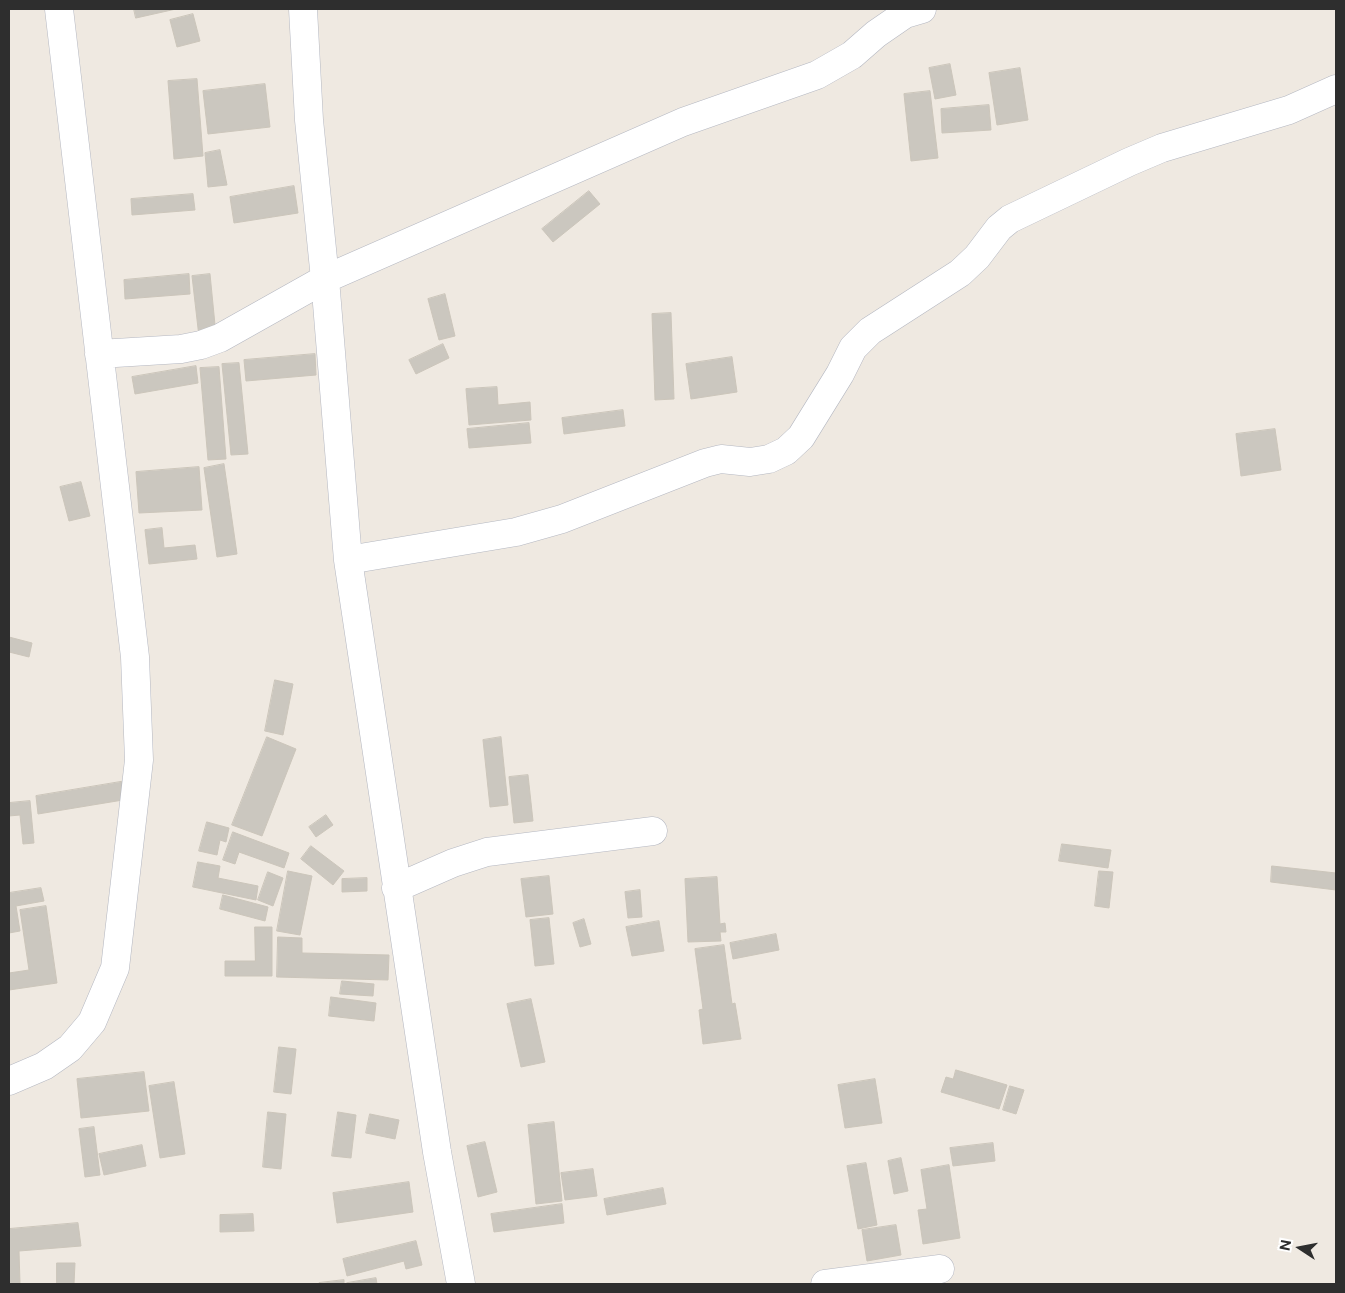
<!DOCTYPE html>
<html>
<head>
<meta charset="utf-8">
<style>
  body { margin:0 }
  #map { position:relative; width:1345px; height:1293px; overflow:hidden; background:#efe9e1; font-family:"Public Sans",sans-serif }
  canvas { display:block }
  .frame { position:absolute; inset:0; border:10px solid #2e2e2e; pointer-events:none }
  .north { position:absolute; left:1275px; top:1223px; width:50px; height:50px; -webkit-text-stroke:4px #fff; paint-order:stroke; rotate:281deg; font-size:14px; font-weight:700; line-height:20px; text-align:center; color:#2e2e2e }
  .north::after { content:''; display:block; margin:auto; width:18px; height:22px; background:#2e2e2e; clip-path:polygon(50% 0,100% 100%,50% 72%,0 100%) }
</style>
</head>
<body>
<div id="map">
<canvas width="1345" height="1293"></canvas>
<div class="frame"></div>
<div class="north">N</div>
</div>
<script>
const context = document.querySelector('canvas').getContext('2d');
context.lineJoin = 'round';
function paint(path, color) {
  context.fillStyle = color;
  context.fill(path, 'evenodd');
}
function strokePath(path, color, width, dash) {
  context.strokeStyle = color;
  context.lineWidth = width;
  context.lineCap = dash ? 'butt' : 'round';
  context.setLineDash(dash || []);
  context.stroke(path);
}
const building = new Path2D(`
  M134 9H176L136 18Z
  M193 14 200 41 177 47 170 20Z
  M950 64 956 95 935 99 929 68Z
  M1020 68 1028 120 997 125 989 73Z
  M197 79 203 156 174 159 168 81Z
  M265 84 270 127 208 134 203 91Z
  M930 91 938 158 911 161 904 94Z
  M989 105 991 130 942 133 941 109Z
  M220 150 227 185 208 187 205 153Z
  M294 186 298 213 234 223 230 197Z
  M589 191 600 204 553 242 542 229Z
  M193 194 195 210 132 215 131 199Z
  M189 274 190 294 125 299 124 280Z
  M210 274 216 335 199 337 192 276Z
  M445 294 455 336 439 340 428 299Z
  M671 313 674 399 655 400 652 314Z
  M443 344 449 358 416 374 409 360Z
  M315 354 316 375 246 381 244 360Z
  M732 357 737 392 691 399 686 364Z
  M239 363 248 454 231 455 222 364Z
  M196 366 198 383 135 394 132 377Z
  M219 367 226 459 208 460 200 368Z
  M497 387 498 405 530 402 531 420 469 425 466 389Z
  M623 410 625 426 564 434 562 418Z
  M529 423 531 443 469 448 467 429Z
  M1275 429 1281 470 1241 476 1236 434Z
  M224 464 237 554 217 557 204 468Z
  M199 467 202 510 139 513 136 472Z
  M81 482 90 516 69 521 60 487Z
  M162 528 164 548 195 545 197 559 149 564 145 530Z
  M9 637 32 643 29 657 9 652Z
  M275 680 293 684 283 735 265 731Z
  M267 737 296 749 262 836 232 825Z
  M501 737 508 805 490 807 483 740Z
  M528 775 533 821 514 823 509 777Z
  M126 781 129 799 38 814 36 796Z
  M30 801 34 843 23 844 20 815 9 816V803Z
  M326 815 333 825 316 837 309 827Z
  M207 822 229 828 226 842 220 840 217 855 199 851Z
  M233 832 289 853 284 868 239 852 235 864 223 860Z
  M1062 844 1111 850 1108 868 1059 861Z
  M311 846 344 871 333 885 301 859Z
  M198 862 220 866 218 878 258 886 256 900 193 887Z
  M1272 866 1336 873V890L1271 882Z
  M288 871 312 876 300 935 277 931Z
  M1099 871 1113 872 1109 908 1095 906Z
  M268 872 283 878 273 906 258 900Z
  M549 876 553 914 526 917 521 879Z
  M717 877 720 924 725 923 726 932H720L721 941 688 942 685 879Z
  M367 878V891L342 892V879Z
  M41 888 44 901 16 906 20 931 9 933V893Z
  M640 890 642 917 628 918 625 892Z
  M223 895 268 907 265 921 220 909Z
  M46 906 57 983 9 990V973L29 970 20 910Z
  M549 918 554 964 535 966 530 920Z
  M584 919 591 944 580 947 573 923Z
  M659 921 664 951 632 956 626 927Z
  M255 927H272V976H225V961H255Z
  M776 934 779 950 733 959 730 943Z
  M278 937 302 938V953L389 955 388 980 277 977Z
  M724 945 732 1004 735 1003 741 1039 703 1044 699 1010 703 1009 695 949Z
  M342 981 374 984 373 996 340 994Z
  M331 997 376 1003 374 1021 329 1016Z
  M531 999 545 1062 521 1067 507 1004Z
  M279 1047 296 1049 291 1094 274 1092Z
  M956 1070 1007 1085 999 1109 941 1092 946 1077 953 1079Z
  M144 1072 149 1111 81 1118 77 1079Z
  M875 1079 882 1123 845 1128 838 1085Z
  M174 1082 185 1154 160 1158 149 1086Z
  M1010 1086 1024 1090 1016 1114 1003 1110Z
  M268 1112 286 1114 281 1169 263 1167Z
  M338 1112 356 1115 351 1158 332 1156Z
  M370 1114 399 1120 395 1139 366 1133Z
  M554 1122 562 1201 536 1204 528 1125Z
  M94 1127 100 1175 85 1177 79 1129Z
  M485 1142 497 1192 478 1197 467 1146Z
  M993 1143 995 1161 953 1166 950 1148Z
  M142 1145 146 1166 104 1175 99 1154Z
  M901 1158 908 1191 894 1194 888 1161Z
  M866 1163 877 1225 858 1229 847 1166Z
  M949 1165 960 1238 923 1244 918 1210 927 1209 921 1170Z
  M593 1169 597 1196 565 1200 561 1173Z
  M409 1182 413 1212 337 1223 333 1193Z
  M663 1188 666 1204 607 1215 604 1199Z
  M562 1204 564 1223 494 1232 491 1214Z
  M253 1214 254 1231 220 1232V1215Z
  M78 1223 81 1246 19 1251 20 1284H9V1229Z
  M896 1225 901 1255 867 1261 862 1230Z
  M416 1241 422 1265 406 1269 404 1261 347 1276 343 1259Z
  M57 1263H75L74 1284H57Z
  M376 1278 377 1284H348L347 1283Z
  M344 1280V1284H319V1283Z`);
paint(building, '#cbc7bf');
strokePath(building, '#cbc5ba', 1);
const street = new Path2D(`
  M303 9 309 120 325 279 348 560 437 1152 461 1284
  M99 354 181 349 201 345 220 338 325 279 683 122 817 75 852 55 876 34 905 14 922 9
  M348 560 516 532 562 519 705 463 721 459 750 462 769 459 786 451 801 437 840 374 853 348 870 331 960 273 977 257 999 228 1010 219 1129 162 1162 148 1289 110 1336 89
  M396 888 453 863 487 852 653 831
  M9 1081 44 1066 70 1048 92 1022 115 968 139 760 135 657 59 9
  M825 1284 940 1269`);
strokePath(street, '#b4b7c1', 29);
strokePath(street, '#fff', 28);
</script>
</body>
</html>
